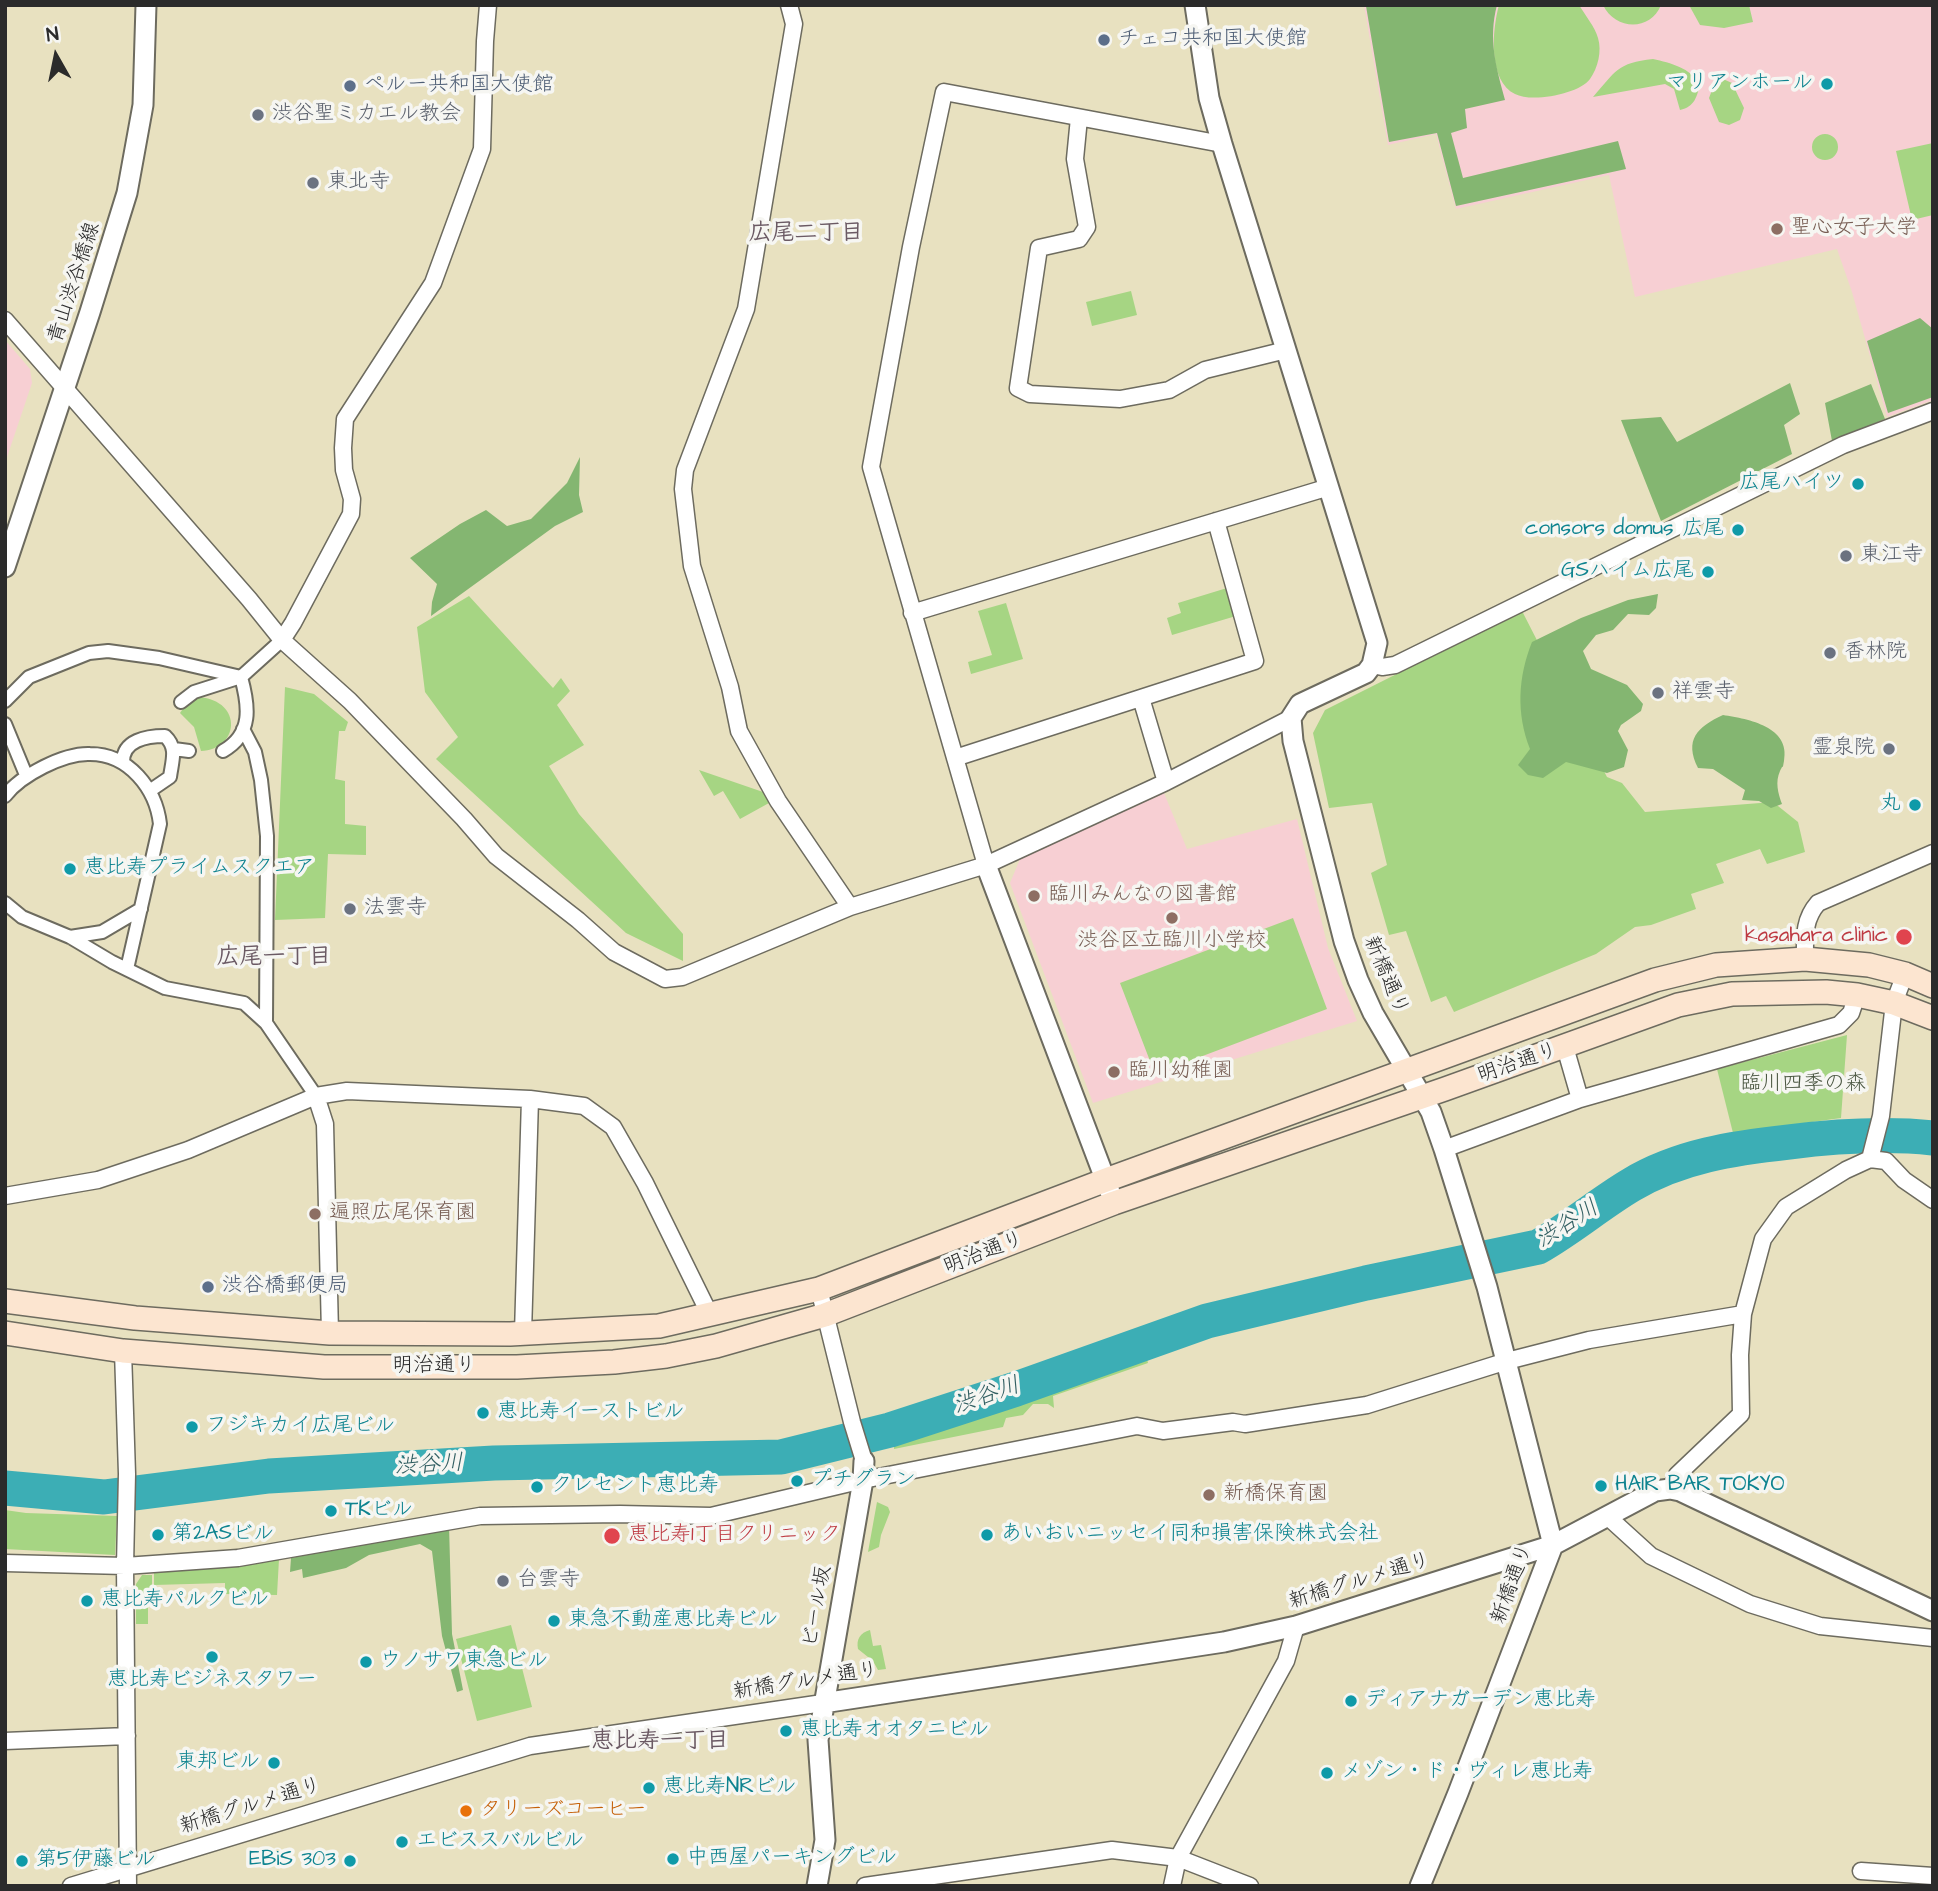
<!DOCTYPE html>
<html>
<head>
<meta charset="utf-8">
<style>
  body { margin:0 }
  #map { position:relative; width:1938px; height:1891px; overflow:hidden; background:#e8e1c0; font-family:"Architects Daughter",sans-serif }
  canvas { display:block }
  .frame { position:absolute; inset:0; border:7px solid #2b2b2b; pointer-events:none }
  .north { position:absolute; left:21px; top:21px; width:70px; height:70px; -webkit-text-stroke:5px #f6f6f2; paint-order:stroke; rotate:351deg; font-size:19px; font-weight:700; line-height:28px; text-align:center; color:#2b2b2b }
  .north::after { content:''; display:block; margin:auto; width:24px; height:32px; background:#2b2b2b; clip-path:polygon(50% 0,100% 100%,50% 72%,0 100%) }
</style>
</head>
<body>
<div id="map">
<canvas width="1938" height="1891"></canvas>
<div class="frame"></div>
<div class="north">N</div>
</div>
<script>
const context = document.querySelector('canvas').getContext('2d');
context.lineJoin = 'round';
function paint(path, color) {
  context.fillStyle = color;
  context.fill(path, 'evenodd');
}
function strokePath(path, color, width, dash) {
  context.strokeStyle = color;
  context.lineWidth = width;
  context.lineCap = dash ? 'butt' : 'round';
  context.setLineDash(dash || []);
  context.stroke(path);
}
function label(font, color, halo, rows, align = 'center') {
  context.font = font + ' "Architects Daughter","Klee One",sans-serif';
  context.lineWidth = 7;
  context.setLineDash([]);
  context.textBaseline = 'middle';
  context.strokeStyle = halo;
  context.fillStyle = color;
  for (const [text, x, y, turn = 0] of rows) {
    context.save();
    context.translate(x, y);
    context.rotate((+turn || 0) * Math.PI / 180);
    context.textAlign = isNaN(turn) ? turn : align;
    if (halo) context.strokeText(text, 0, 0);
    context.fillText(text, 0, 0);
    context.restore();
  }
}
paint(new Path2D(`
  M1364 5H1933V400L1887 417 1852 292 1837 249 1635 297 1609 175 1456 209 1436 134 1388 145Z
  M5 340 30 369 32 383 5 463Z
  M1164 793 1187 849 1297 819 1328 948 1357 1021 1093 1103 1010 883 1020 859Z`), '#f7cfd3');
paint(new Path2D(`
  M1499 5H1579C1585 15 1595 27 1598 38 1602 51 1598 68 1590 79 1579 94 1532 103 1515 94 1488 81 1492 30 1499 5Z
  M1603 5H1661C1650 32 1615 30 1603 5Z
  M1689 5H1749L1753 22 1724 28 1700 25Z
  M1653 59C1671 63 1690 68 1700 84 1697 96 1695 107 1680 110L1674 89 1665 84 1593 97C1616 71 1617 63 1653 59Z
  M1723 79 1732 83 1744 108 1740 120 1729 125 1719 122 1709 98 1714 85Z
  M1812 147a13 13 0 1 1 26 0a13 13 0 1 1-26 0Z
  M1933 143V215L1912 220 1896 151Z
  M1131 291 1137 315 1092 326 1086 302Z
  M1227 588 1236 616 1172 635 1167 618 1181 613 1178 603Z
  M469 596 553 688 561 678 570 691 557 705 584 745 549 766 579 814 683 934V961L626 933 436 759 458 737 425 692 417 627Z
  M1006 603 1023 659 971 674 968 662 992 655 978 611Z
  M1522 611 1607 777 1622 783 1645 812 1773 802 1798 822 1805 852 1767 864 1760 849 1716 864 1724 883 1691 894 1696 909 1651 925 1635 927 1596 954 1454 1012 1446 996 1431 1002 1406 931 1389 935 1371 873 1387 865 1372 803 1329 808 1313 733 1325 710Z
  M285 687 314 694 348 722 345 731H339L335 779 345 781V824L366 826V855L328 854 325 918 275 920Z
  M199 697C244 701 239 750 201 751L194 727 180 713 187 703Z
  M699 770 763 792 769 803 740 819 723 791 714 796Z
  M1293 918 1327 1009 1155 1074 1120 983Z
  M1847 1035 1841 1118 1733 1133 1717 1069Z
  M1147 1359 1148 1363 1053 1396 1054 1408 1048 1404H1033L1023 1415 1006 1418 1003 1427 894 1449V1445Z
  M877 1502 888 1507 890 1512 881 1535 879 1547 868 1552Z
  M5 1510 26 1513 117 1516 115 1555 5 1549Z
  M279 1559 277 1595 225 1594V1583L154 1585V1573Z
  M142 1575H152V1591H148V1624H136V1584Z
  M511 1625 532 1707 477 1721 456 1639Z
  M870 1630 873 1646 881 1645 886 1669 878 1670 873 1661 858 1649C856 1639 860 1633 870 1630Z`), '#a6d583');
paint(new Path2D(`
  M1497 5C1488 39 1496 67 1505 100L1465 109 1467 128 1451 133 1463 178 1618 141 1626 169 1456 206 1437 133 1389 142 1366 6Z
  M1920 318 1933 329V397L1888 413 1867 341Z
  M1790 383 1800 414 1784 425 1792 454 1661 521 1621 420 1661 417 1677 442Z
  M1871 384 1885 419 1832 441 1825 403Z
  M580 457 579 495 583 512 555 526 431 616 432 602 437 584 410 558 460 524 486 510 507 526 531 519 567 483Z
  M1658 594 1656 608 1649 615 1628 614 1613 630 1596 635 1583 651 1591 669 1627 685 1643 704 1641 711 1621 725 1618 731 1628 750 1624 767 1607 773 1566 762 1543 778 1528 775 1518 765 1530 749C1516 713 1518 677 1532 642L1581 618 1628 600Z
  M1723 715C1749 719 1791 727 1784 761 1782 772 1784 762 1780 771 1775 782 1778 793 1782 804L1771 808 1759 801 1742 800 1745 790 1713 769 1698 768C1684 740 1697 727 1723 715Z
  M449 1525 452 1634 463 1690 457 1692 442 1636 432 1551 420 1544 369 1555 346 1568 303 1578 302 1569 290 1572 291 1558Z`), '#84b671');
strokePath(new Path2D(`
  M5 1488 104 1497 269 1476 494 1463 781 1457 890 1430 1016 1389 1207 1321 1366 1283 1538 1247C1570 1229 1599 1204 1631 1185 1679 1156 1734 1148 1789 1142 1837 1136 1884 1133 1933 1138`), '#3caeb5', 35);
const pedestrian = new Path2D(`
  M5 701 29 677 89 653 108 651 159 658 241 677 282 640
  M181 702 194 692 241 677C249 706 253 734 223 751
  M5 724 26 775
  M243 729 255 752 261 780 267 836 266 1023 316 1096
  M174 749 189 751
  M123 763C122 740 147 736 165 736 178 748 172 761 170 777L151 790
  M5 796C21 775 64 753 90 754 129 754 156 789 160 824L127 969
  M5 903 22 917 70 937 112 962 165 988 244 1003 266 1023
  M70 937 102 932 141 909`);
const minor = new Path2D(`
  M789 5 794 24 746 309 685 470 683 489 692 566 730 687 739 731 778 801 850 907
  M1079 118 1075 159 1087 227 1079 239 1039 248 1018 388 1030 394 1120 399 1169 390 1205 370 1286 350
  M5 320 249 599 282 640 350 701 464 819 496 856 578 920 614 952 665 979 682 977 850 907 986 865 1166 782 1291 718
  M912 613 1329 487
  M282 640 293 623 351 514 352 499 344 470 343 448 345 419 433 283 482 149 485 41 488 5
  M1372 665 1382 667 1395 665 1843 445 1933 411
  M1141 698 1166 782
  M955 758 1255 661 1216 521
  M986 865 871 467 911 247 944 92 1222 144
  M1805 959C1805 938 1803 920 1818 903L1933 853
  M1565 1047 1580 1099
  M316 1096 325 1124 330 1333
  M1444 1149 1580 1099 1839 1025 1851 1013 1857 995
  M1870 1159 1881 1116 1894 1003 1905 974
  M5 1196 98 1180 188 1150 316 1096 347 1091 530 1099 584 1106 613 1127 645 1183 710 1315
  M819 1289 852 1422 864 1461
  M523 1333 530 1099
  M123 1351 127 1474 125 1566 128 1886
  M1670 1489 1677 1475 1741 1414 1740 1355 1743 1314 1763 1239 1786 1207 1846 1170 1870 1159 1886 1161 1904 1180 1933 1200
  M1607 1516 1651 1556 1750 1604 1820 1626 1933 1638
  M5 1563 125 1566 238 1558 480 1516 620 1514 711 1516 863 1480 1137 1426 1163 1431 1233 1422 1245 1424 1367 1405 1507 1361 1589 1340 1743 1314
  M5 1741 127 1736
  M1861 1871 1933 1876
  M71 1886 530 1746 823 1703
  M865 1886 1112 1850 1178 1858 1250 1886
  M1172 1886 1178 1858 1286 1661 1296 1626`);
const tertiary = new Path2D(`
  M1195 5 1209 98 1222 144 1377 643 1372 665 1366 673 1300 704 1291 718 1293 741 1344 941 1358 980 1373 1013 1431 1112 1444 1149 1487 1287 1553 1545 1458 1793 1420 1886
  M5 567 90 312 127 193 143 105 146 5
  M986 865 1110 1192
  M823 1703 1224 1642 1296 1626 1553 1545 1655 1491 1670 1489 1680 1491 1933 1611
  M817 1886 825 1840 818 1740 863 1480 864 1461`);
const secondary = new Path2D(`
  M5 1301 135 1318 330 1333 510 1334 659 1326 819 1289 1106 1180 1655 980 1716 965 1805 959 1869 965 1905 974 1933 986
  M5 1333 123 1351 324 1367H517L614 1362 666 1356 716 1346 825 1315 1114 1203 1445 1089 1678 1005 1732 994 1826 992 1857 995 1894 1003 1933 1018`);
strokePath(pedestrian, '#6d6b5f', 16);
strokePath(minor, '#6d6b5f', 19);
strokePath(tertiary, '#6d6b5f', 23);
strokePath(secondary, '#6d6b5f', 26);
strokePath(pedestrian, '#fff', 12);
strokePath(minor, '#fff', 16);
strokePath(tertiary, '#fff', 19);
strokePath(secondary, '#fce5d0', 23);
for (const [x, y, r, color] of [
  [1104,40,7,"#5c6f8a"],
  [1827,84,7,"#0f9aa8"],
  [350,86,7,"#5c6f8a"],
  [258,115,7,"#6b7280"],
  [313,183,7,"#6b7280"],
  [1777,229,7,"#8d6e63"],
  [1858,484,7,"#0f9aa8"],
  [1738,530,7,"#0f9aa8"],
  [1846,556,7,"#6b7280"],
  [1708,572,7,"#0f9aa8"],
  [1830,653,7,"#6b7280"],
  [1658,693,7,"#6b7280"],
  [1889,749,7,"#6b7280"],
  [1915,805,7,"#0f9aa8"],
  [70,869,7,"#0f9aa8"],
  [1034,896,7,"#8d6e63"],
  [350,909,7,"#6b7280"],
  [1172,918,7,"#8d6e63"],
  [1904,937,9,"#e0444e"],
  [1114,1072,7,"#8d6e63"],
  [315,1214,7,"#8d6e63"],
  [208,1287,7,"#5c6f8a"],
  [483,1413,7,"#0f9aa8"],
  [192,1427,7,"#0f9aa8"],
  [797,1481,7,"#0f9aa8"],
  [1601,1486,7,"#0f9aa8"],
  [537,1487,7,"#0f9aa8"],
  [1209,1495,7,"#8d6e63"],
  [331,1511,7,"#0f9aa8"],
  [158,1535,7,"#0f9aa8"],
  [987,1535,7,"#0f9aa8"],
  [612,1536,9,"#e0444e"],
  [503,1581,7,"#6b7280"],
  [87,1601,7,"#0f9aa8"],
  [554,1621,7,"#0f9aa8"],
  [212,1657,7,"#0f9aa8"],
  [366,1662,7,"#0f9aa8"],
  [1351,1701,7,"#0f9aa8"],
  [786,1731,7,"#0f9aa8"],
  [274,1763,7,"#0f9aa8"],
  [1327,1773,7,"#0f9aa8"],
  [649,1788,7,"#0f9aa8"],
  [466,1811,7,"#e8710a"],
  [402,1842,7,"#0f9aa8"],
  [673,1859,7,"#0f9aa8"],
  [22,1861,7,"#0f9aa8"],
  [350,1861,7,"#0f9aa8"]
]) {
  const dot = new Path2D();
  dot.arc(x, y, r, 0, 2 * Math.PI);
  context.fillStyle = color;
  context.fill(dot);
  strokePath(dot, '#f6f6f2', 2.5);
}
label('21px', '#4e5e75', '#f6f6f2', [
  ["チェコ共和国大使館",1118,40],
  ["ペルー共和国大使館",364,86],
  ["渋谷橋郵便局",222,1287]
], 'left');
label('21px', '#0d838f', '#f6f6f2', [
  ["マリアンホール",1813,84,"right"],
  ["広尾ハイツ",1844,484,"right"],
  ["consors domus 広尾",1724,530,"right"],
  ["GSハイム広尾",1694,572,"right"],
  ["丸",1901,805,"right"],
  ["恵比寿プライムスクエア",84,869],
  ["恵比寿イーストビル",497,1413],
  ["フジキカイ広尾ビル",206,1427],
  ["プチグラン",811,1481],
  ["HAIR BAR TOKYO",1615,1486],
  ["クレセント恵比寿",551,1487],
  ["TKビル",345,1511],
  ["第2ASビル",172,1535],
  ["あいおいニッセイ同和損害保険株式会社",1001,1535],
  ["恵比寿パルクビル",101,1601],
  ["東急不動産恵比寿ビル",568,1621],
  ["ウノサワ東急ビル",380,1662],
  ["恵比寿ビジネスタワー",212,1681,"center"],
  ["ディアナガーデン恵比寿",1365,1701],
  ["恵比寿オオタニビル",800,1731],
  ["東邦ビル",260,1763,"right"],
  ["メゾン・ド・ヴィレ恵比寿",1341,1773],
  ["恵比寿NRビル",663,1788],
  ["エビススバルビル",416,1842],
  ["中西屋パーキングビル",687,1859],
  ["第5伊藤ビル",36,1861],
  ["EBiS 303",336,1861,"right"]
], 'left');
label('21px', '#5b616d', '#f6f6f2', [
  ["渋谷聖ミカエル教会",272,115],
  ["東北寺",327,183],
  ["東江寺",1860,556],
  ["香林院",1844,653],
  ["祥雲寺",1672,693],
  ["霊泉院",1875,749,"right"],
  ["法雲寺",364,909],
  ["台雲寺",517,1581]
], 'left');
label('21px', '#785e54', '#f6f6f2', [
  ["聖心女子大学",1791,229],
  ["臨川みんなの図書館",1048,896],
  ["渋谷区立臨川小学校",1172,942,"center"],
  ["臨川幼稚園",1128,1072],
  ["遍照広尾保育園",329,1214],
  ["新橋保育園",1223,1495]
], 'left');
label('21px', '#2b2b2b', '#f6f6f2', [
  ["青山渋谷橋線",75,283,-72],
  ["新橋通り",1385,976,67],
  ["明治通り",1518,1064,-19],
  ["明治通り",984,1254,-21],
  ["明治通り",434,1367],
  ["新橋グルメ通り",1360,1582,-17],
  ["新橋通り",1513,1584,-70],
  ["ビール坂",818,1607,-80],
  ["新橋グルメ通り",806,1682,-9],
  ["新橋グルメ通り",251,1807,-17]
]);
label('21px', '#be3a42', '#f6f6f2', [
  ["kasahara clinic",1888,937],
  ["恵比寿1丁目クリニック",628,1536,"left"]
], 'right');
label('21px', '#4a5641', '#f6f6f2', [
  ["臨川四季の森",1803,1085]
]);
label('21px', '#c56008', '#f6f6f2', [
  ["タリーズコーヒー",480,1811]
], 'left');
label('bold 23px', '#6b5a64', '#f6f6f2', [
  ["広尾二丁目",806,234],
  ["広尾一丁目",274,958],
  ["恵比寿一丁目",660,1742]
]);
label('italic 23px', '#325f62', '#f6f6f2', [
  ["渋谷川",1568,1225,-32],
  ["渋谷川",987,1397,-19],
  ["渋谷川",429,1466,-3]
]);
</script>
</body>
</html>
